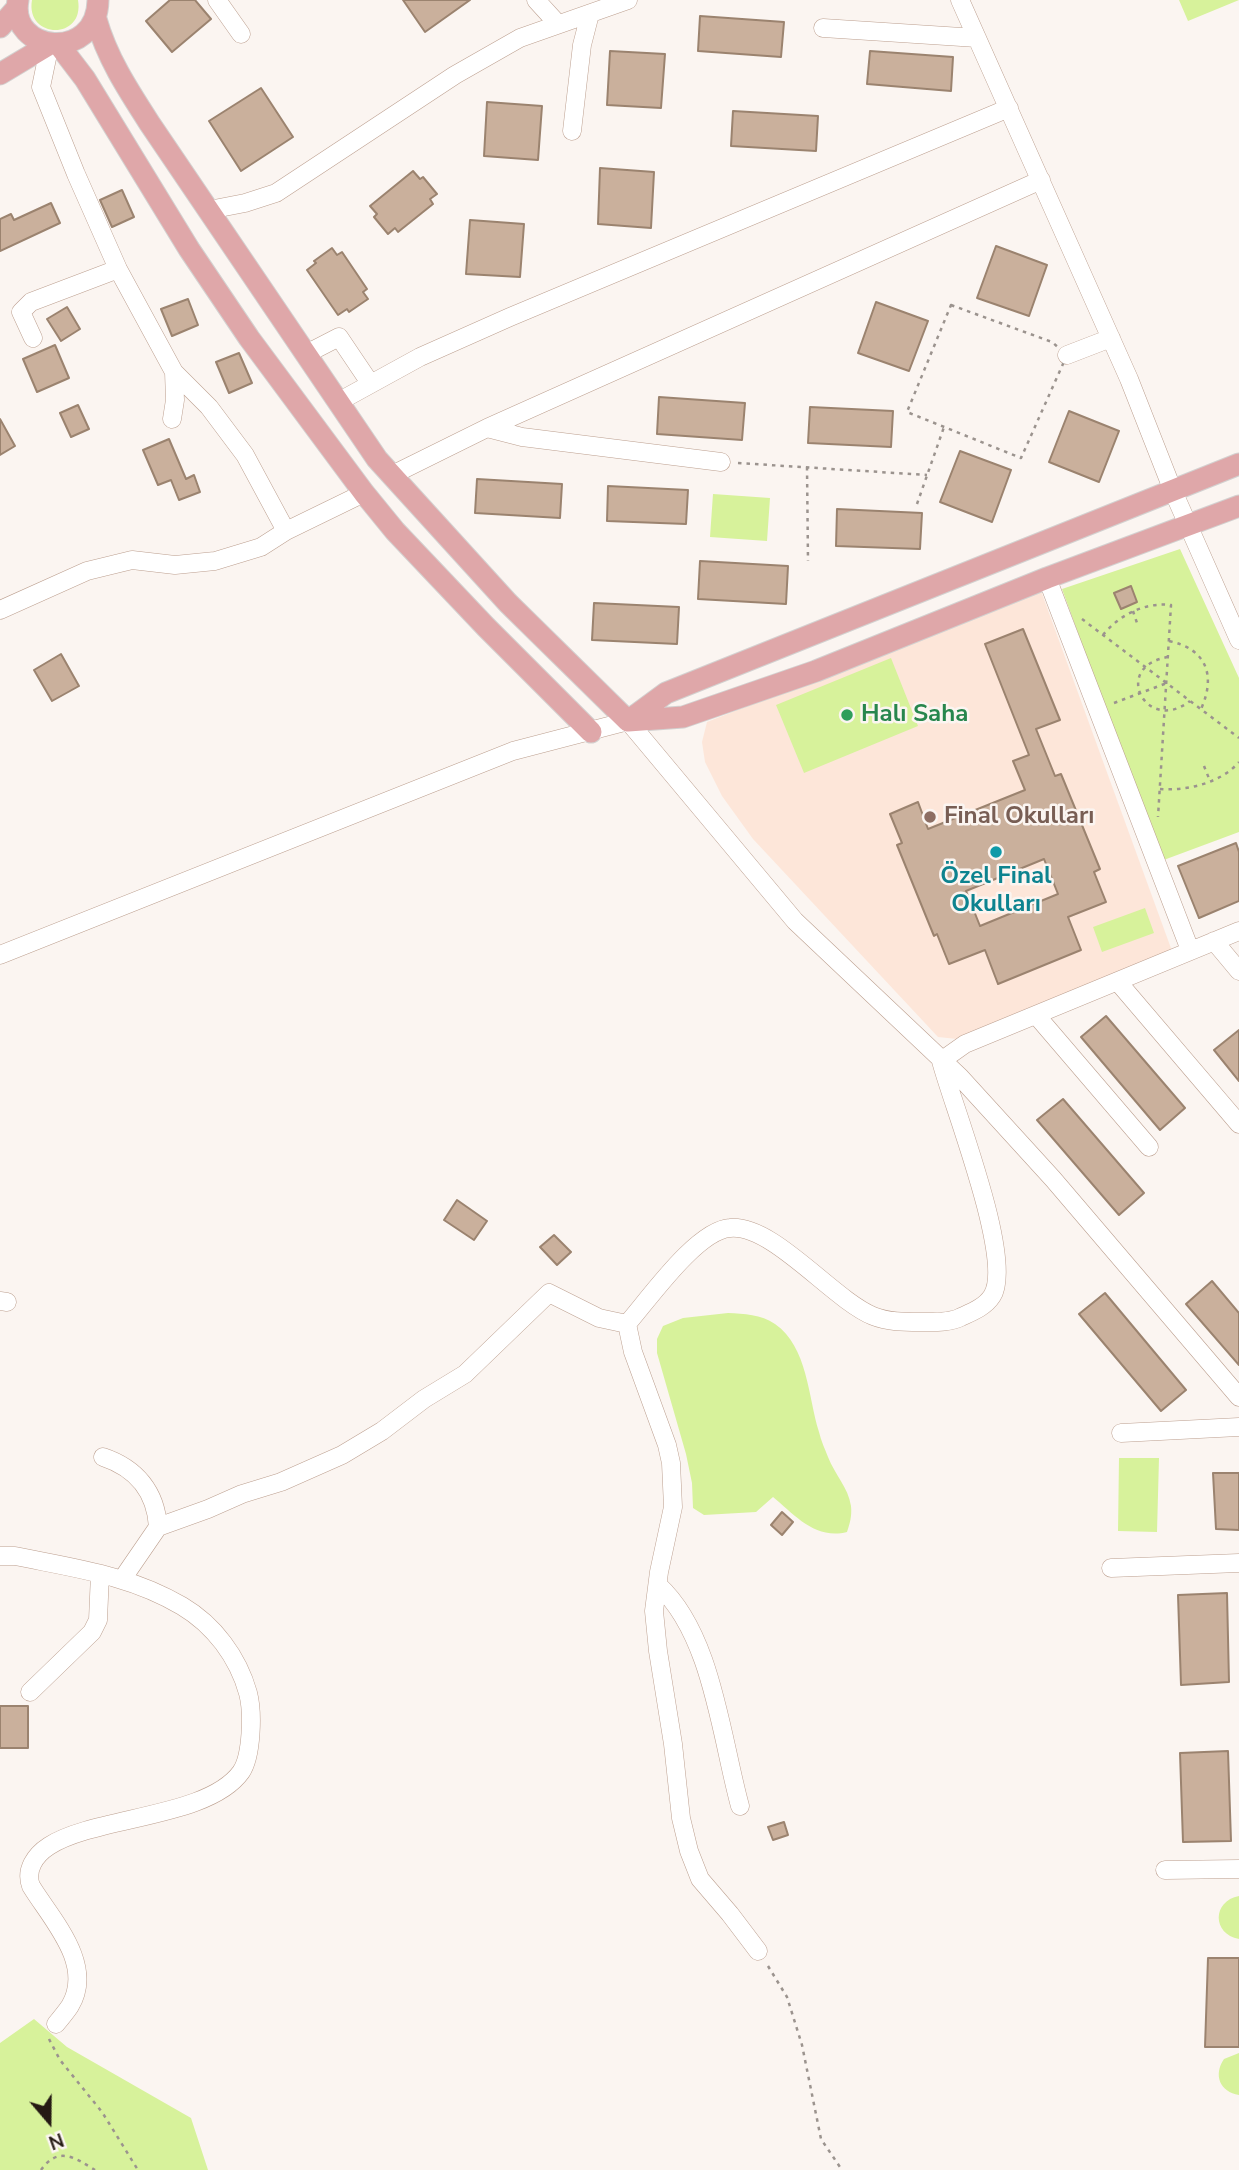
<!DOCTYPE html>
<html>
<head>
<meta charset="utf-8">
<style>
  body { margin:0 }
  #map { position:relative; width:1239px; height:2170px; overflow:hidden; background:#fbf5f1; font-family:"Nunito Sans",sans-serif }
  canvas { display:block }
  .north { position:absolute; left:14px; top:2086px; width:70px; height:70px; -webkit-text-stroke:5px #fbf5f1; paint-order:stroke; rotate:160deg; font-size:19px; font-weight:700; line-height:28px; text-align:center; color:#251a14 }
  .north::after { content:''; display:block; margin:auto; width:24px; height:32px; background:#251a14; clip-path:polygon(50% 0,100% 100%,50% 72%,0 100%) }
</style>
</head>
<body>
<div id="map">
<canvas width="1239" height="2170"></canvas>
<div class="north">N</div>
</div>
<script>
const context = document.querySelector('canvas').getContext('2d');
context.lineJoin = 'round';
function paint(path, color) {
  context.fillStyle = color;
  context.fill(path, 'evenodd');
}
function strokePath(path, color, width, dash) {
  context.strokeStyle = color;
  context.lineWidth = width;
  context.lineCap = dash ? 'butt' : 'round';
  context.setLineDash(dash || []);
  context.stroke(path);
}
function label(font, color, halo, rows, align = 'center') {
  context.font = font + ' "Nunito Sans",sans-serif';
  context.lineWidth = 5;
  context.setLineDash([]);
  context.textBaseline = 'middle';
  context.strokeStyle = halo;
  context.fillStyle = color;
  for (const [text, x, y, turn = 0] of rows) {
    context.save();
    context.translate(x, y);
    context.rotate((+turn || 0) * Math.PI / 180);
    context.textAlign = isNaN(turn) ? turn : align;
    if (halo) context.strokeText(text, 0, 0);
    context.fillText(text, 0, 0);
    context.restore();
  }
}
paint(new Path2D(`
  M1041 591 1172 951 957 1039 938 1037 753 839 722 796 705 762 702 742 707 722Z`), '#fde6d9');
paint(new Path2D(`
  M32 0H78C85 41 25 39 32 0Z
  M1179 0H1239L1188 21Z
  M713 494 770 498 767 541 710 537Z
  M1180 549 1239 678V832L1161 861 1062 589Z
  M891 658 918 726 804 773 776 705Z
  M1145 908 1154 933 1102 952 1093 927Z
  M728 1313C744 1314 761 1314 775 1324 808 1347 808 1397 819 1432 821 1441 825 1449 828 1457 835 1475 848 1487 851 1506 852 1516 850 1523 847 1532 815 1540 795 1515 773 1497L756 1512 704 1515 693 1508 692 1483 686 1454 657 1353V1339L663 1326 683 1318Z
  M1119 1458H1159L1157 1532 1118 1531Z
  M1239 1896V1939C1212 1934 1212 1901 1239 1896Z
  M34 2019 67 2047 191 2118 208 2170H0V2043Z
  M1239 2053V2095C1220 2092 1213 2075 1224 2059Z`), '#d7f29b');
const building = new Path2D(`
  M170 0H195L211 19 172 52 146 21Z
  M403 0H470L425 32Z
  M700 16 784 22 781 57 698 51Z
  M610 51 665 54 661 108 607 105Z
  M870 51 953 57 951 91 867 84Z
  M261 88 293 137 241 171 209 121Z
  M487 102 542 106 538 160 484 156Z
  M733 111 818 116 816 151 731 146Z
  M600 168 654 172 651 228 598 224Z
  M413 171 420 179 423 177 437 194 430 199 433 204 398 232 395 228 388 234 374 217 377 214 370 206Z
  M122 190 134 217 112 227 100 200Z
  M51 203 60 223 0 251V219L11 214 14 220Z
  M470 220 524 224 520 277 466 274Z
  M996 246 1047 265 1029 316 977 298Z
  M332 248 337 255 342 252 367 289 363 292 368 299 349 312 347 309 338 315 307 270 316 263 314 261Z
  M188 299 198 325 172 336 161 309Z
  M876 302 928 321 909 371 858 353Z
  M67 307 80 329 61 341 47 319Z
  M55 345 69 378 37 392 23 359Z
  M239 353 252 383 229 393 216 362Z
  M659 397 745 403 742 440 657 434Z
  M78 405 89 429 71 437 60 413Z
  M810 407 893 411 891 447 808 443Z
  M1069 411 1119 431 1099 482 1049 462Z
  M0 419 15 446 0 455Z
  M169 439 186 479 194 475 200 492 179 500 171 480 158 485 143 450Z
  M960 451 1011 470 992 522 940 502Z
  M477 479 562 484 560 518 475 513Z
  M608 486 688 490 686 524 607 521Z
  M837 509 922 513 920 549 836 546Z
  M700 561 788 566 786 604 698 599Z
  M1131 586 1137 602 1121 609 1114 593Z
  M594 603 679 607 677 644 592 640Z
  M1023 629 1060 720 1036 729 1055 776 1061 774 1100 869 1094 872 1106 902 1068 917 1081 950 998 984 985 950 949 964 937 934 934 936 897 845 902 843 890 814 918 802 928 829 1025 790 1013 761 1029 755 985 644ZM1044 859 1058 894 980 926 966 891Z
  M61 654 79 686 52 701 34 670Z
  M1236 843 1239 852V901L1199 918 1178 866Z
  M1106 1016 1185 1108 1160 1130 1081 1037Z
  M1239 1030V1081L1214 1050Z
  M1063 1099 1144 1193 1119 1215 1037 1120Z
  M457 1200 487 1221 474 1240 444 1220Z
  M554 1235 571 1252 557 1265 540 1247Z
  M1212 1281 1239 1313V1365L1186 1304Z
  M1105 1293 1186 1390 1161 1411 1079 1314Z
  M1213 1473H1239V1530L1216 1529Z
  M782 1512 793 1522 782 1535 771 1525Z
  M1227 1593 1229 1682 1181 1685 1178 1595Z
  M0 1706H28V1748H0Z
  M1228 1751 1231 1841 1183 1842 1180 1753Z
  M784 1822 788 1835 773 1840 768 1827Z
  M1208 1958H1239V2047H1205Z`);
paint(building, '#cab09c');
strokePath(building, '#9b836f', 2);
const minor = new Path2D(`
  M217 0 241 34
  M536 0 557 23
  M960 0 1129 379 1173 491 1239 640
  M823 28 977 38
  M50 44 41 87 76 174 118 269 174 372 209 407 245 455 286 531
  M572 131 582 45 590 14
  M209 210 245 203 276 193 455 75 520 38 628 0
  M33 338 21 312 31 302 118 269
  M306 354 339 337 370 383
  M1067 355 1111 338
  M338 402 420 357 510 317 1009 108
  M172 419 175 400 174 372
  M487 428 522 437 721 462
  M392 475 487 428 1041 180
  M1047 578 1190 950
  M0 610 87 571 132 560 175 565 215 561 261 547 286 531 364 493
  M1214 941 1239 971
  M0 955 513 751 628 721 795 921 960 1077 1053 1179 1239 1397
  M1118 982 1239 1124
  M1036 1015 1149 1147
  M0 1301 7 1302
  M627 1324C649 1299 697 1230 730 1228 773 1224 832 1299 873 1316 888 1322 904 1322 920 1322 933 1322 950 1323 961 1317 972 1312 985 1307 992 1296 1015 1261 952 1104 941 1061L965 1044 1239 931
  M627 1324 633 1352 667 1445 671 1463 673 1507 659 1572 654 1611 658 1651 673 1744 681 1818 689 1851 700 1879 730 1914 758 1951
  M1121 1433 1239 1427
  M103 1457C136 1468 156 1492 158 1527
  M0 1556H15C73 1568 130 1575 182 1606 214 1625 238 1657 248 1693 253 1712 252 1756 241 1772 208 1818 96 1816 49 1846 35 1855 25 1870 31 1886 51 1919 95 1964 70 2006 66 2012 61 2018 56 2024
  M1111 1568 1239 1563
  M123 1578 158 1527 208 1509 242 1494 281 1482 342 1455 382 1431 424 1399 465 1374 549 1293 599 1318 627 1324
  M658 1585C712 1634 721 1737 740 1806
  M30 1692 92 1632 98 1620 100 1574
  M1165 1870 1239 1869`);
const major = new Path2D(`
  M18 0C8 53 97 63 98 0
  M96 19C107 58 128 90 150 124L377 459 508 603 628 721 683 717 816 671 1047 578 1239 506
  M0 27 16 9
  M59 45 85 79 189 249 249 338 364 493 395 531 486 627 591 732
  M0 74 50 44
  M628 721 666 693 1239 464`);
strokePath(minor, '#bc9f8f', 19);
strokePath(major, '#d3d1d0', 23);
strokePath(new Path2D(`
  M951 305 1052 342 1067 355 1021 458 907 412Z
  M738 463 927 475
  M807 467 808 561
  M917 504 944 427
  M1133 611 1137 623
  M1082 619 1239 738
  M1103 635C1119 615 1145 602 1171 605L1158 817
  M1169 641C1207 649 1216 676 1201 709
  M1168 657C1110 667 1147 735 1190 701
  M1114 703 1167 683
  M1204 766 1210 781
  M1160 789C1187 791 1221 783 1239 762
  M768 1966 787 1997 802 2045 821 2139 842 2170
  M49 2039 60 2060 102 2112 138 2170
  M41 2170C58 2146 74 2157 95 2170`), '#9b938e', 2.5, [3.5, 5]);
strokePath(minor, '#fff', 18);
strokePath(major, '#dfa7a9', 21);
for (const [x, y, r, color] of [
  [847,715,7,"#2e9e5b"],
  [930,817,7,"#8d6e63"],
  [996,852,7,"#0f9aa8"]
]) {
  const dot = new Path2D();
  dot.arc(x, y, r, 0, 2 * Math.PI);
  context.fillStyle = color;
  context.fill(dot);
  strokePath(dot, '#fbf5f1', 2.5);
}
label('bold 24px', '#27864d', '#fbf5f1', [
  ["Halı Saha",861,715]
], 'left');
label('bold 24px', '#785e54', '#fbf5f1', [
  ["Final Okulları",944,817]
], 'left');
label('bold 24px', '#0d838f', '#fbf5f1', [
  ["Özel Final",996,877],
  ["Okulları",996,905]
]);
</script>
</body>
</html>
